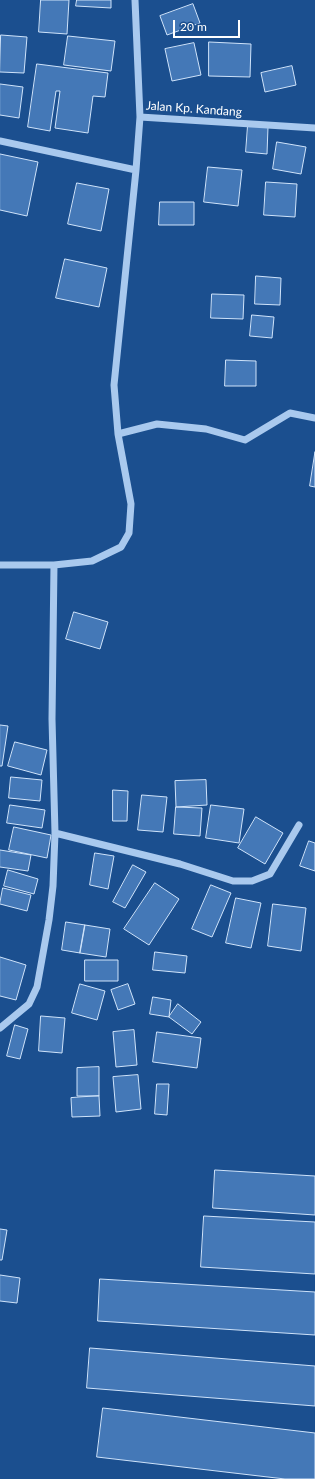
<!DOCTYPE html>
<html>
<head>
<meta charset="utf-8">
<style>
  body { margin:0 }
  #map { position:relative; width:315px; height:1479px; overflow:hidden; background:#1b4f8f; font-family:Lato,sans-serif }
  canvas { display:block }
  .scale { position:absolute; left:173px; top:20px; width:67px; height:18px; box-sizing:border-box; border:2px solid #fff; border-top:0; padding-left:5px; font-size:12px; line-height:14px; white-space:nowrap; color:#fff; -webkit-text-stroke:3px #1b4f8f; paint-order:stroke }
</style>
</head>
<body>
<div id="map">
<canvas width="315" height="1479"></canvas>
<div class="scale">20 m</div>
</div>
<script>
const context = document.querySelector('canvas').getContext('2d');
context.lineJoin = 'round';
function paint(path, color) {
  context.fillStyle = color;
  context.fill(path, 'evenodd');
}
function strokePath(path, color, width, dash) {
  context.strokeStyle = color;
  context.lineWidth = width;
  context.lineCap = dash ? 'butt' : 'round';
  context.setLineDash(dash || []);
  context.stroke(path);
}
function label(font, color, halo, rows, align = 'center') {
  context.font = font + ' Lato,sans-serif';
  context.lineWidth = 3;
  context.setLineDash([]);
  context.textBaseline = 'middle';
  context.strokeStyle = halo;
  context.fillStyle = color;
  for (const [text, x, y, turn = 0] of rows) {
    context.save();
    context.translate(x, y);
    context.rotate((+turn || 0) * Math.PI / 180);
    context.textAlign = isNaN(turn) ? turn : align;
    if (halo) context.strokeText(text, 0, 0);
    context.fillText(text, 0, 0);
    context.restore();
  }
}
const building = new Path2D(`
  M41 0H69L67 34 39 32Z
  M77 0H111V8L76 6Z
  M193 4 200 23 167 35 160 16Z
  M1 35 27 37 24 73 0 72Z
  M68 36 115 41 111 71 64 65Z
  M209 42 251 44 250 77 209 76Z
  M194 43 201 75 172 81 165 49Z
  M37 64 108 73 105 97 93 96 88 133 55 128 60 91H56L50 131 28 127Z
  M292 66 296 85 265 92 261 73Z
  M0 84 23 87 19 118 0 115Z
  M248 125 268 127 267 154 246 152Z
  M277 142 306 147 301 174 273 169Z
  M0 154 38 162 27 216 0 210Z
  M208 167 242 170 238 206 204 202Z
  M266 182 297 184 295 217 264 215Z
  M77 183 109 189 101 231 68 224Z
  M160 202H194V225H159Z
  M65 259 107 268 99 307 56 298Z
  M256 276 281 278 280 305 255 304Z
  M212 294 244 295 243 319 211 318Z
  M252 315 274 317 272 338 250 336Z
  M226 360 256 361V386H225Z
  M315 452V487L310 486Z
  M74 612 108 622 100 649 66 639Z
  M0 725 8 726 2 766H0Z
  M15 742 47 750 41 775 8 766Z
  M11 777 42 780 40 801 9 798Z
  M206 780 207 805 176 807 175 781Z
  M113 790 128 791 127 821H113Z
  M142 795 167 797 163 832 138 830Z
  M10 805 45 810 42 828 7 823Z
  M211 805 244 809 239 843 206 838Z
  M176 807 202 808 200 836 174 834Z
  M256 817 283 833 265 864 238 848Z
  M14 827 51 835 47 858 9 850Z
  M309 841 315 843V871L300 866Z
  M0 850 31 855 28 871 0 867Z
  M95 853 114 856 108 889 90 885Z
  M133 865 146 872 125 908 113 902Z
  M8 870 38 879 34 894 4 886Z
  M155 883 179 899 149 945 124 929Z
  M211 885 231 893 212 937 192 929Z
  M3 888 31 895 27 911 0 904Z
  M236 898 261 903 251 948 226 943Z
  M273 904 306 908 301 951 268 946Z
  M66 922 85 925 80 953 62 950Z
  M85 925 110 929 106 957 80 953Z
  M155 952 187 956 185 973 153 970Z
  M0 957 26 965 16 1000 0 996Z
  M85 960H118V981H85Z
  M80 984 105 991 97 1020 72 1013Z
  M128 984 135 1004 118 1010 111 990Z
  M153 997 171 1000 169 1017 150 1014Z
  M178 1004 201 1022 192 1034 169 1017Z
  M41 1016 65 1018 62 1053 39 1051Z
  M15 1025 28 1029 20 1059 7 1056Z
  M134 1030 137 1065 116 1067 113 1032Z
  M157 1032 201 1038 197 1068 153 1062Z
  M99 1067V1096H77V1068Z
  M138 1075 141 1109 116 1112 113 1077Z
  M157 1084H169L167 1115 155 1114Z
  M99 1096 100 1116 72 1117 71 1098Z
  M215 1170 315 1176V1215L213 1208Z
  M204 1216 315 1222V1274L201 1267Z
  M0 1229 7 1230 2 1260H0Z
  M0 1275 20 1278 17 1303 0 1301Z
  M100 1279 315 1292V1335L98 1321Z
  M90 1348 315 1366V1406L87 1388Z
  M103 1408 315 1433V1479H285L97 1457Z`);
paint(building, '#4478b7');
strokePath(building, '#cfe3fa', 1);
strokePath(new Path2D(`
  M135 0 140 117 315 128
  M0 141 136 170 140 117
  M118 434 157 424 206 429 245 440 290 413 315 418
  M0 565H54L92 561 121 547 129 533 131 504 118 434 114 385 136 170
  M55 833 180 864 233 881H252L270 874 299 825
  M0 1028 29 1004 37 987 49 920 53 886 55 833 52 719 54 565`), '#a9c9ee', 7);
label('12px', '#fff', '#1b4f8f', [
  ["Jalan Kp. Kandang",194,109,4]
]);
</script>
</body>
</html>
